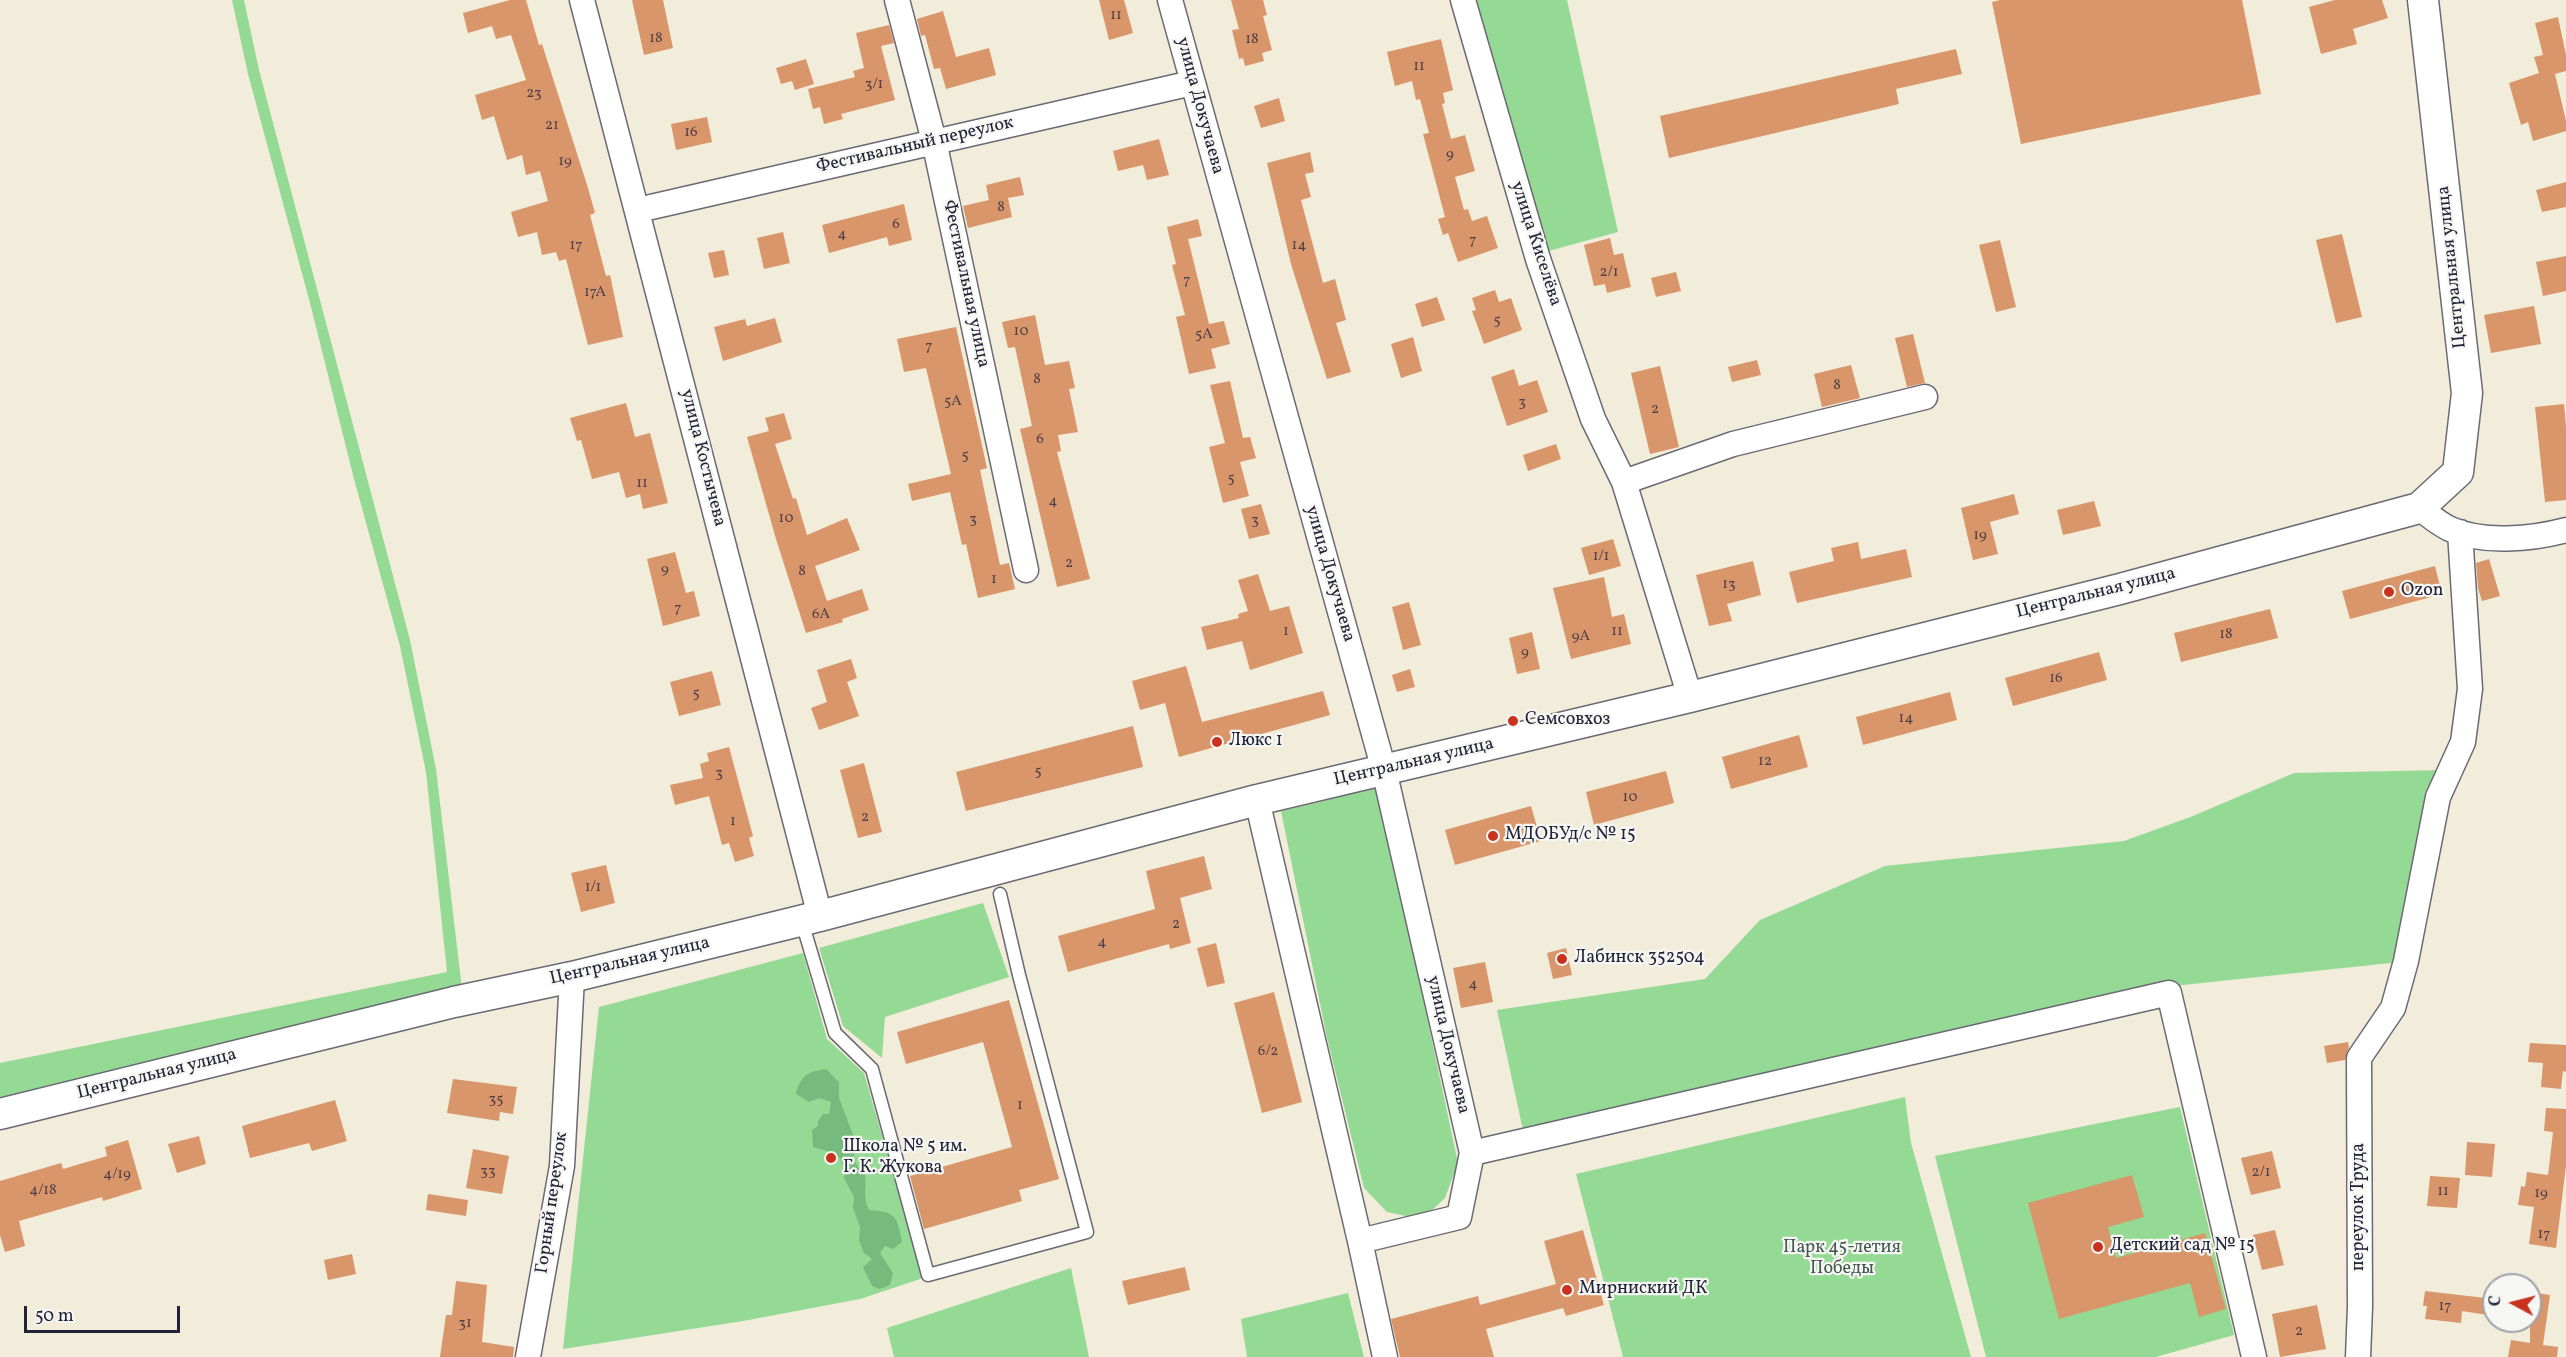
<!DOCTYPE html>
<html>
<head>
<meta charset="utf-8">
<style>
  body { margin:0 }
  #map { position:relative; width:2566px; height:1357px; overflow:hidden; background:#f2ecdb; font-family:Vollkorn,serif }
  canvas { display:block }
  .north { position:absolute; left:2482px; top:1273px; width:60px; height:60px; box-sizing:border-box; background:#f6f6f2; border:2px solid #a1a1a9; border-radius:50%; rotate:277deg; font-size:16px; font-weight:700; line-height:24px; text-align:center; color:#22223b }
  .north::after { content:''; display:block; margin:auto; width:21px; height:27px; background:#c8321e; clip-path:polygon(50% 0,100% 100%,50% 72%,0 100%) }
  .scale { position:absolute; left:24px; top:1306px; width:156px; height:27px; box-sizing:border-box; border:3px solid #22223b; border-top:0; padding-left:8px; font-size:18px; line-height:21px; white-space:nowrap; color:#22223b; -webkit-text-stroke:4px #f6f6f2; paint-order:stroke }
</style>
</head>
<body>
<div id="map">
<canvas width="2566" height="1357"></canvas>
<div class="north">С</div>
<div class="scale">50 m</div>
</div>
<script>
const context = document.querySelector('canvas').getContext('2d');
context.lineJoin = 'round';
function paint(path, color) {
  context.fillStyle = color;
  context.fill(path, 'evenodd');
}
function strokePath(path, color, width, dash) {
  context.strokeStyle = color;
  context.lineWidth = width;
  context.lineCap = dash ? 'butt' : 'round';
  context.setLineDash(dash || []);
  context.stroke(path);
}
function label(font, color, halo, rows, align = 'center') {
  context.font = font + ' Vollkorn,serif';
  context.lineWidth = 4.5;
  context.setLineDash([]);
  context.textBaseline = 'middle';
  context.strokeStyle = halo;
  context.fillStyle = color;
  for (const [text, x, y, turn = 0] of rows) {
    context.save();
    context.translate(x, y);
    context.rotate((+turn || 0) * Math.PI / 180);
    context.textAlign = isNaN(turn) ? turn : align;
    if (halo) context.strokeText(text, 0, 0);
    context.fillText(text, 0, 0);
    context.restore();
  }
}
paint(new Path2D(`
  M232 0H244L259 70 410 640 436 769 462 989H448L0 1099V1063L447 972 426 772 400 646 354 479 310 303 248 74Z
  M1472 0H1567L1618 232 1545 252Z
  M2445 770 2400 962 2164 987 1524 1135 1497 1010 1705 979 1760 920 1885 866 2124 841 2193 816 2294 773Z
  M1377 783 1458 1163 1445 1198 1432 1210 1411 1217 1387 1212 1364 1188 1327 1038 1281 811 1325 801Z
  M983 903 1009 977 885 1017 882 1058 843 1026 819 948Z
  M803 953 827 1039 864 1073 923 1278 860 1299 743 1321 563 1349 599 1007Z
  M1905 1097 1911 1143 1971 1357H1623L1576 1174Z
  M2180 1107 2234 1335 2156 1357H1986L1935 1156Z
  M1071 1268 1089 1357H894L887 1328Z
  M1348 1293 1364 1357H1247L1241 1319Z`), '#94da94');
paint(new Path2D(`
  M826 1069 839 1082V1098L858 1148 853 1157 859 1169 865 1173C867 1187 862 1197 869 1210 896 1212 897 1215 902 1242L893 1249 885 1246 880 1253 893 1273 890 1285 880 1289 872 1286 863 1267 872 1259 864 1253 859 1240 860 1227 853 1208 854 1197 844 1178 845 1171 840 1158 829 1155 827 1151 813 1147 812 1130 818 1126V1121L823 1114H829L831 1102 819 1098 809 1102 796 1094C801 1075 807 1072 826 1069Z`), '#77ba7e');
paint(new Path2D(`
  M510 0H526L539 45 542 44 588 188 595 213 590 215 606 276 610 275 623 337 588 345 566 259 559 261 556 252 542 255 537 232 518 237 511 212 548 201 540 171 526 175 522 155 507 160 494 116 482 120 475 95 526 80 511 35 496 39 492 26 468 33 463 13Z
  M632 0H663L673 48 644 55Z
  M1099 0H1124L1133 33 1109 40Z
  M1231 0H1263L1267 15 1263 16 1272 50 1262 53 1264 61 1245 66 1243 58 1239 59 1232 30 1239 29Z
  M2000 0H2242L2261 94 2021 144 1992 2Z
  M2335 0H2382L2388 18 2353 29 2357 44 2321 54 2309 7Z
  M943 11 956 57 989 48 996 75 946 89 940 68 934 69 925 35 921 36 917 19Z
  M2558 17 2566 55V71L2555 74 2566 121V131L2533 141 2528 122 2521 125 2509 83 2539 73 2534 57 2543 55 2535 23Z
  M889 25 894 43 881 46 895 100 841 114 843 119 824 124 820 107 813 109 808 89 855 77 853 71 864 68 856 33Z
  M1441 39 1453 90 1443 93 1445 103 1442 104 1451 139 1465 135 1475 171 1455 177 1464 210 1468 209 1472 221 1487 216 1498 248 1458 262 1448 233 1443 235 1438 219 1445 217 1423 134 1429 133 1420 99 1416 100 1412 81 1395 86 1387 52Z
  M1956 49 1962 74 1896 89 1899 104 1669 158 1660 116Z
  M806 59 814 84 795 90 792 81 781 84 776 68Z
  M1279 98 1285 121 1261 128 1254 106Z
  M707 117 712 142 676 150 671 124Z
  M1159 139 1169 175 1147 180 1143 165 1118 171 1113 151Z
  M1310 152 1314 172 1305 174 1311 197 1301 200 1323 283 1335 279 1346 320 1336 323 1351 372 1327 379 1291 264 1267 163Z
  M1020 177 1024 195 1008 198 1012 217 968 228 963 206 989 200 986 185Z
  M2566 182V207L2542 212 2536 190Z
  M904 204 912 240 889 246 887 237 829 253 822 225Z
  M1198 219 1202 236 1188 239 1209 324 1224 321 1230 344 1211 349 1216 368 1189 374 1176 317 1185 315 1172 265 1176 264 1167 227Z
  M783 232 790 263 764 269 757 238Z
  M2342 234 2362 317 2336 323 2316 240Z
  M1610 238 1614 255 1623 253 1631 287 1607 293 1605 284 1594 286 1584 245Z
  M2000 240 2016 307 1996 312 1979 245Z
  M724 250 729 275 714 278 708 253Z
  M2566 256V291L2543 296 2536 262Z
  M1676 272 1681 291 1656 297 1651 278Z
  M1495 290 1499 302 1511 298 1522 330 1484 344 1472 311 1476 310 1472 298Z
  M1437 297 1445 320 1422 327 1415 304Z
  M2534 306 2541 344 2491 353 2484 315Z
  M1035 315 1045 365 1069 361 1075 388 1069 389 1078 432 1058 435 1061 451 1057 452 1090 579 1057 587 1020 429 1032 426 1015 347 1008 348 1002 322Z
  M775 318 782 342 723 361 714 327 745 319 747 326Z
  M956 327 987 468 980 470 1000 565 1009 563 1015 589 978 598 966 544 962 545 950 492 912 501 908 484 951 474 926 368 904 372 897 339Z
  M1913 334 1925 383 1907 387 1895 338Z
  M1413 337 1422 371 1401 378 1391 344Z
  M1757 360 1761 375 1732 382 1728 367Z
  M1851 365 1860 398 1822 407 1814 374Z
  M1660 366 1679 447 1650 454 1631 373Z
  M1514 369 1519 386 1537 380 1548 412 1507 426 1491 377Z
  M1230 381 1243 438 1250 437 1256 458 1240 462 1249 496 1223 503 1209 447 1225 443 1210 385Z
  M626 403 635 437 650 433 668 503 643 509 640 494 626 498 619 472 592 479 581 440 577 441 570 418Z
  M2564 404 2566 427V500L2545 502 2535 407Z
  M784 413 792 439 775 444 793 499 796 498 807 535 847 518 860 550 815 566 827 601 862 589 869 610 842 619 843 622 806 633 776 539 747 437 769 431 765 418Z
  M1556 444 1561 459 1528 471 1523 455Z
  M2014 494 2019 514 1990 522 1998 554 1973 560 1961 508Z
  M2094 501 2101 526 2063 535 2057 510Z
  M1261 504 1270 534 1249 539 1241 509Z
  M1613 539 1621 566 1589 575 1581 548Z
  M1858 542 1861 559 1906 549 1912 577 1797 603 1789 572 1834 561 1831 548Z
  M675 552 686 593 694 591 700 616 663 626 647 559Z
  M2489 559 2500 596 2482 601 2478 588 2476 563Z
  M1753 561 1761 595 1727 604 1732 621 1709 626 1696 575Z
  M2435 566 2442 594 2350 619 2342 591Z
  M1258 574 1270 611 1289 606 1303 653 1250 670 1242 641 1207 650 1201 627 1239 618 1238 614 1248 611 1238 580Z
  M1604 577 1612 617 1624 614 1631 644 1571 659 1553 588Z
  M1409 602 1421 645 1403 650 1392 607Z
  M2270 609 2278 638 2181 662 2174 633Z
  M1532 632 1540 669 1517 674 1509 638Z
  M2099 652 2107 680 2013 706 2005 678Z
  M851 659 857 678 847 682 859 716 819 730 811 708 827 702 817 670Z
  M1186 666 1202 722 1323 691 1330 715 1179 757 1165 703 1140 710 1132 681Z
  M1410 669 1415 687 1397 692 1392 675Z
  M712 671 721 705 679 716 670 682Z
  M1950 692 1957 720 1863 745 1856 717Z
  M1133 726 1143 767 966 811 956 772Z
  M1799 735 1808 767 1731 789 1722 757Z
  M729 747 753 836 749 838 754 856 735 862 729 843 722 845 709 796 675 805 670 785 703 778 700 764 709 761 707 753Z
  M864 763 882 832 858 838 840 770Z
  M1666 771 1674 803 1594 825 1586 792Z
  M1531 806 1541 841 1455 865 1445 830Z
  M1204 856 1212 889 1180 898 1191 943 1170 949 1169 944 1068 972 1058 936 1155 909 1146 871Z
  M606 865 615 903 581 912 571 873Z
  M1216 943 1225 983 1207 987 1197 948Z
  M1566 948 1572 975 1553 979 1547 953Z
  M1485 962 1493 1002 1461 1008 1453 968Z
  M1274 992 1302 1102 1262 1113 1234 1003Z
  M1009 1000 1059 1179 1019 1190 1022 1201 924 1229 910 1176 1012 1147 983 1042 906 1064 897 1032Z
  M2348 1042 2349 1047 2345 1060 2327 1063 2324 1046Z
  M2530 1043 2566 1045V1072L2563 1071 2561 1089 2541 1087 2543 1063 2528 1062Z
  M453 1079 517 1087 513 1114 500 1112 499 1121 447 1113Z
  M335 1100 347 1141 312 1151 309 1143 250 1158 242 1126Z
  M2546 1108 2566 1109V1166L2556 1248 2529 1244 2534 1207 2518 1205 2521 1186 2525 1187 2527 1172 2548 1175 2553 1132 2544 1131Z
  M199 1136 206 1164 177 1173 168 1144Z
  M128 1140 142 1189 103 1201 102 1197 19 1221 25 1246 5 1252 0 1235V1181L61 1163 63 1169 107 1156 105 1147Z
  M2467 1142 2495 1144 2492 1177 2465 1175Z
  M473 1149 509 1156 502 1194 466 1188Z
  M2272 1151 2281 1188 2251 1195 2241 1158Z
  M2132 1175 2144 1217 2108 1227 2116 1258 2205 1233 2226 1309 2199 1317 2190 1283 2059 1319 2028 1203Z
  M2430 1176 2460 1178 2457 1208 2427 1206Z
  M428 1194 468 1200 466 1216 426 1210Z
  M1583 1230 1604 1305 1566 1316 1563 1308 1486 1329 1494 1357H1400L1391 1319 1478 1296 1480 1305 1556 1284 1544 1241Z
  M2275 1230 2284 1265 2262 1270 2253 1235Z
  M352 1254 356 1274 328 1280 324 1260Z
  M1185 1267 1190 1290 1128 1305 1122 1281Z
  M456 1281 487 1285 482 1342 514 1347 513 1357H440L446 1315H452Z
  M2425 1291 2494 1299V1316L2462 1311 2461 1323 2425 1319 2427 1306H2423Z
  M2530 1292 2550 1295 2543 1345 2558 1347 2557 1357H2508L2511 1340 2530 1343Z
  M2317 1305 2326 1349 2280 1357 2272 1314Z`), '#d8966a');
const service = new Path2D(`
  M1000 894 1019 975
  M802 922 835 1033 872 1069 928 1275 1087 1232 1019 975`);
const minor = new Path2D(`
  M582 0 820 916
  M897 0 934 141 1026 570
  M1170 0 1384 770 1472 1153
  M1463 0 1538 259 1593 419 1624 482 1690 697
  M638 210 1192 83
  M1624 482 1733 444 1925 397
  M2419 508C2429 515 2439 524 2450 529 2484 544 2532 539 2566 530
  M1257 800 1360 1241 1385 1357
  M1360 1241 1459 1217 1472 1153 2169 993 2254 1357
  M528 1357 562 1166 572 977
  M2358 1357 2360 1307 2359 1058 2393 1008 2406 961 2438 797 2463 742 2470 689 2460 532`);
const tertiary = new Path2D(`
  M0 1114 454 1002 572 977 820 916 1257 800 1690 697 2120 589 2419 508 2458 472 2467 393 2423 0`);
strokePath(service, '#6b6973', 15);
strokePath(minor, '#6b6973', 27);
strokePath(tertiary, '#6b6973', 33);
strokePath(service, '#fff', 12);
strokePath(minor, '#fff', 24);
strokePath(tertiary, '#fff', 30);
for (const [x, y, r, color] of [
  [2389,592,6,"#c8321e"],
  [1513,721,6,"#c8321e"],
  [1217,742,6,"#c8321e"],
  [1493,836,6,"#c8321e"],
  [1562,959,6,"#c8321e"],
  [831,1158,6,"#c8321e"],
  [2098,1247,6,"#c8321e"],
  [1567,1290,6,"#c8321e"]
]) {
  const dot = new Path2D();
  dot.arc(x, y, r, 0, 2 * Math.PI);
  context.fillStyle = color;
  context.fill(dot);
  strokePath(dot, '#f6f6f2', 2);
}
label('15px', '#503f47', null, [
  ["11",1116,16],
  ["18",656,39],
  ["18",1252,40],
  ["11",1419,67],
  ["3/1",874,85],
  ["23",534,94],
  ["21",552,126],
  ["16",691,133],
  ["9",1450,155],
  ["19",565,162],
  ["8",1001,208],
  ["6",896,225],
  ["4",842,235],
  ["7",1473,241],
  ["17",576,246],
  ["14",1299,246],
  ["2/1",1609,273],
  ["7",1187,281],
  ["17А",595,293],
  ["5",1497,321],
  ["10",1021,332],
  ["5А",1204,335],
  ["7",929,347],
  ["8",1037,380],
  ["8",1837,386],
  ["5А",953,402],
  ["3",1522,403],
  ["2",1655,410],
  ["6",1040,440],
  ["5",965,456],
  ["5",1231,479],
  ["11",642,484],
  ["4",1053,502],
  ["10",786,519],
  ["3",973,520],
  ["3",1255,521],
  ["19",1980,536],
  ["1/1",1601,557],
  ["2",1069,564],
  ["9",665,570],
  ["8",802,572],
  ["1",994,580],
  ["13",1729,585],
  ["7",678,609],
  ["6А",821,615],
  ["1",1286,632],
  ["11",1617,632],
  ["18",2226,635],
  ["9А",1581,637],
  ["9",1525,653],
  ["16",2056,679],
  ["5",696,694],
  ["14",1906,719],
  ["12",1765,762],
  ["5",1038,772],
  ["3",719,774],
  ["10",1630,798],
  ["2",865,818],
  ["1",733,822],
  ["1/1",593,888],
  ["2",1176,925],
  ["4",1102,943],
  ["4",1473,985],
  ["6/2",1268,1052],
  ["35",496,1100],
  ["1",1020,1106],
  ["33",488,1172],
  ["2/1",2261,1173],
  ["4/19",117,1175],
  ["4/18",43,1191],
  ["11",2443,1192],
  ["19",2541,1194],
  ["17",2544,1235],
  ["17",2445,1307],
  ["31",465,1324],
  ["2",2299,1332]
]);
label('18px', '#22223b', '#f6f6f2', [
  ["улица Докучаева",1199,106,75],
  ["Фестивальный переулок",915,146,-13],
  ["улица Киселёва",1535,244,72],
  ["Центральная улица",2453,267,-96],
  ["Фестивальная улица",965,284,78],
  ["улица Костычева",702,458,76],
  ["улица Докучаева",1329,574,74],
  ["Центральная улица",2096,594,-14],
  ["Центральная улица",1414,763,-13],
  ["Центральная улица",630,962,-13],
  ["улица Докучаева",1447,1045,77],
  ["Центральная улица",157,1075,-14],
  ["Горный переулок",553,1203,-82],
  ["переулок Труда",2360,1207,-90]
]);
label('18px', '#22223b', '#f6f6f2', [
  ["Ozon",2401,592],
  ["Семсовхоз",1525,721],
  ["Люкс 1",1229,742],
  ["МДОБУд/с № 15",1505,836],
  ["Лабинск 352504",1574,959],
  ["Школа № 5 им.",843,1148],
  ["Г. К. Жукова",843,1169],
  ["Детский сад № 15",2110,1247],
  ["Мирниский ДК",1579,1290]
], 'left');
label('18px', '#445956', '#f6f6f2', [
  ["Парк 45-летия",1842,1249],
  ["Победы",1842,1270]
]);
</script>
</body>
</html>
